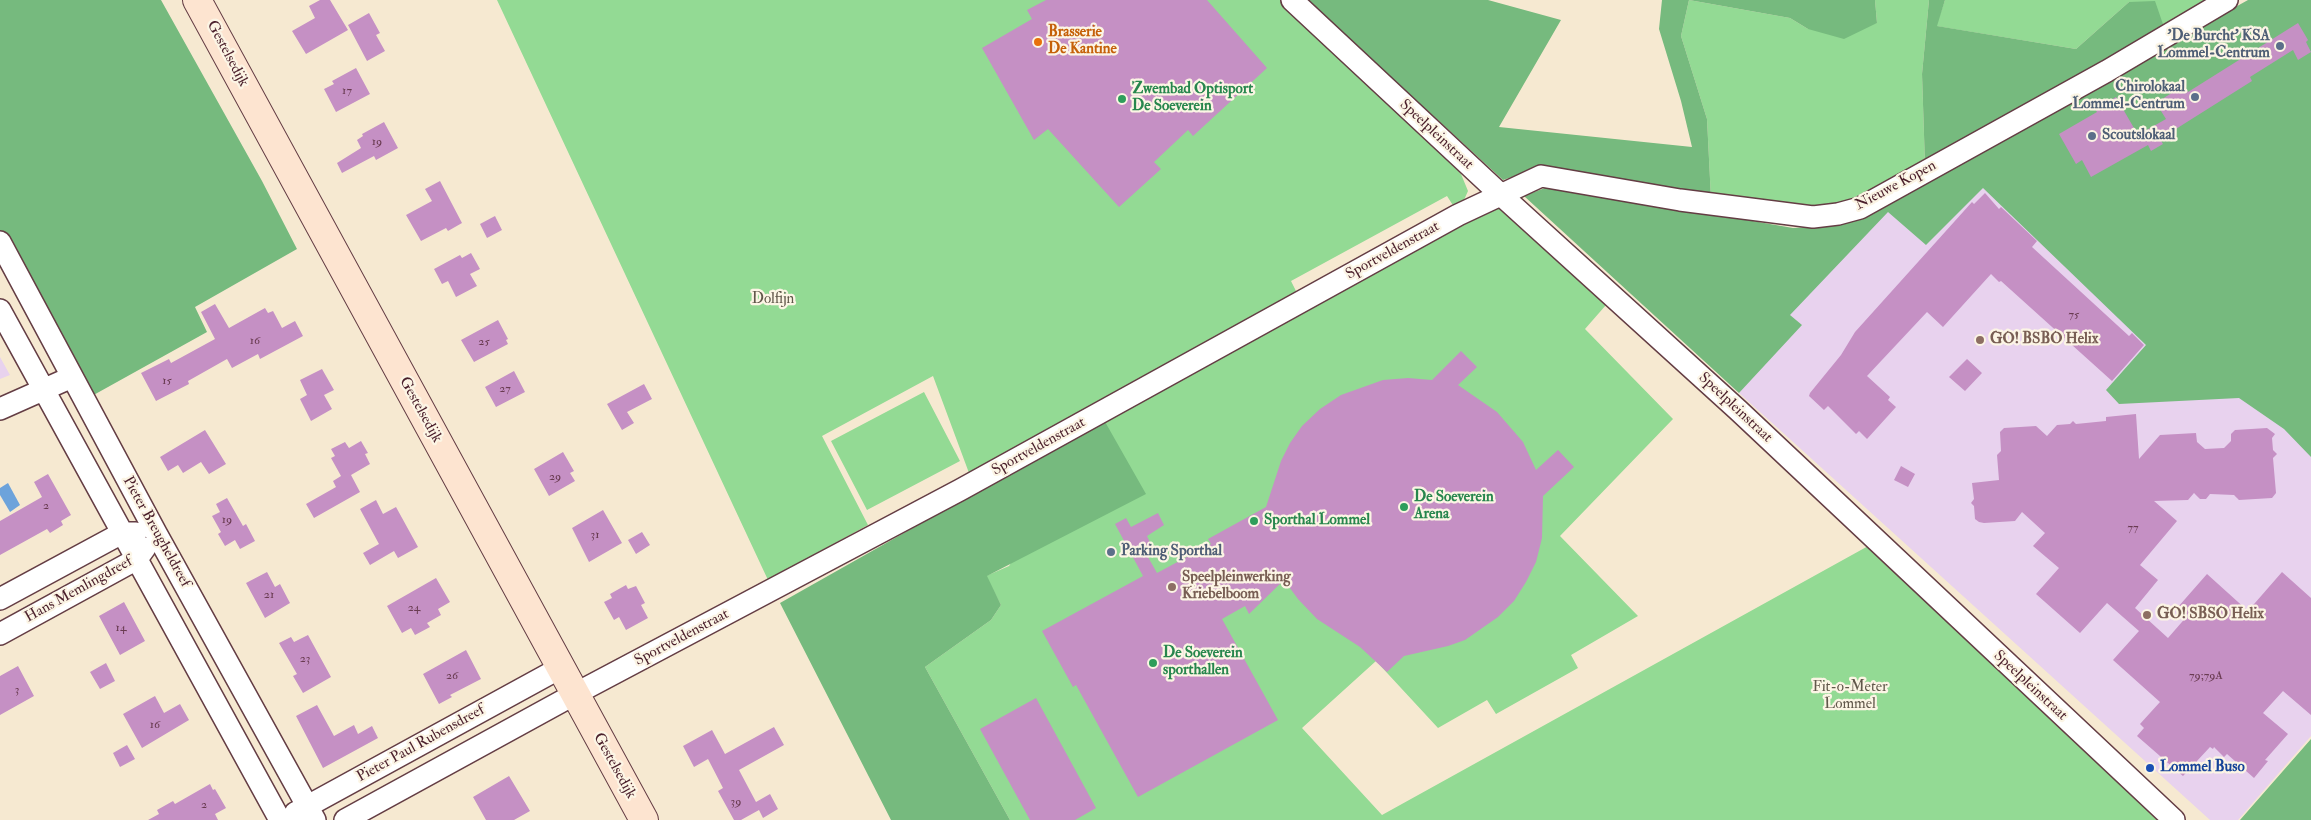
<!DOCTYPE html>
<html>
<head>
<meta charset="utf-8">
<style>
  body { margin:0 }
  canvas { display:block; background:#f6e9d1 }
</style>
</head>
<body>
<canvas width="2311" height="820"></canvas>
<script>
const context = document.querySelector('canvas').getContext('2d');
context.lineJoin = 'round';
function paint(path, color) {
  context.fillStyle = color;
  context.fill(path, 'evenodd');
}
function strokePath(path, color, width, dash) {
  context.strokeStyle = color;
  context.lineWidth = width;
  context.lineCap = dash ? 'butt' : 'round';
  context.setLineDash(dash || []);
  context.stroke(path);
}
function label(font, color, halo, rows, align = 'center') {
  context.font = font + ' "IM FELL Double Pica",serif';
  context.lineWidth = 4.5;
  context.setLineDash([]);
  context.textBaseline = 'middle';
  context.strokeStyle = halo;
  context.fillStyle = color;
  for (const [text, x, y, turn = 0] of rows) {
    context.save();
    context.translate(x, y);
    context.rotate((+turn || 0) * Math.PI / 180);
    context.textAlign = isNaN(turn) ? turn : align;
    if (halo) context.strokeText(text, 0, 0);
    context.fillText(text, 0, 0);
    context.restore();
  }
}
paint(new Path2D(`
  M1988 148 2311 343V736L2238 820H2210L1728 383 1851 226Z
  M0 357 10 375 0 379Z`), '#e8d2ee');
paint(new Path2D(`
  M497 0H1283L1446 157 1461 174 1468 191 1464 200 1456 210 1447 196 1291 281 1298 295 969 473 933 376 822 436 868 525 768 580Z
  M1689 0 1790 18 1808 29 1877 23 1875 0H1929L1922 74 1925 165 1848 206 1808 214 1711 199 1707 119 1681 36Z
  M1945 0H2212L2165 30 2129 2 2076 49 1936 26Z
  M1494 207 1510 212 1606 305 1585 329 1673 419 1560 536 1638 616 1571 655 1578 668 1496 714 1487 700 1438 728 1376 661 1302 728 1382 815 1870 545 2159 820H1010L925 667 991 620 1001 605 986 576 1009 566 1104 420Z
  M924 392 960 461 867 510 831 441Z`), '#93da94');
paint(new Path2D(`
  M0 0H161L262 181 297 249 195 307 207 332 90 397 0 230Z
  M1307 0H1488L1561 20 1499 127 1692 147 1681 101 1659 29 1662 0H1875L1877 23 1844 39 1808 29 1790 18 1689 0 1681 36 1707 119 1711 199 1527 172 1503 180Z
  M1929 0H1945L1937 26 2076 49 2129 2 2155 1 2165 30 1925 165 1922 74Z
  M2248 0H2311V457L2284 429 2239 398 2119 404 2106 390 2146 345 1983 188 1926 245 1888 212 1790 315 1802 325 1739 393 1524 196 1550 186 1793 228 1825 226 1851 221Z
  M1104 420 1146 494 987 576 1001 605 991 620 925 667 1010 820H891L780 603Z
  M2311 739V820H2240Z`), '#76ba7e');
paint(new Path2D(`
  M8 483 20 505 10 512 0 495V488Z`), '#6da3db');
paint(new Path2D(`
  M320 0H330L348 30 306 54 292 31 315 18 309 6Z
  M1046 0H1207L1267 68 1193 136 1188 130 1154 162 1161 169 1119 207 1048 129 1034 140 982 48 1032 19 1027 10Z
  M369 13 380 33 376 35 385 51 367 61 348 25Z
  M2298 23 2308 40 2306 42 2311 52 2298 60 2293 50 2250 77 2252 81 2160 139 2163 144 2151 151 2148 145 2091 177 2082 160 2076 164 2059 134 2097 112 2095 109 2116 97 2138 135 2166 119 2156 103 2184 85 2188 92Z
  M356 68 370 94 336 112 324 89 334 84 332 81Z
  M384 122 398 148 376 160 374 156 342 173 337 163 361 148 357 140 363 136 362 134Z
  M440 181 462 223 448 231 446 228 421 241 406 215 432 201 425 189Z
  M1985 193 1999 209 2001 207 2037 241 2032 247 2129 336 2132 333 2144 345 2112 381 2001 281 1999 282 1991 274 1943 327 1927 312 1867 376 1890 397 1888 400 1896 407 1867 439 1859 431 1856 434 1828 406 1824 410 1809 396 1810 393 1841 355 1855 332 1972 202 1974 204Z
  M495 216 502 230 487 238 480 224Z
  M471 253 480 269 470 274 477 286 456 297 448 281 442 284 434 269 460 255 462 258Z
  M215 304 229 328 265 308 268 313 273 311 282 328 295 321 303 336 260 359 258 354 232 368 227 359 188 381 189 384 156 401 141 373 169 359 171 363 215 339 201 312Z
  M498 320 508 339 506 340 508 344 474 362 461 340Z
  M1461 351 1477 367 1458 385 1497 412 1523 442 1536 470 1558 450 1574 467 1543 496 1542 538 1536 562 1526 582 1514 601 1498 617 1465 640 1448 646 1404 656 1387 672 1360 647 1317 619 1298 599 1284 580 1249 614 1245 606 1222 619 1278 720 1138 797 1076 685 1073 687 1042 631 1143 576 1115 524 1126 518 1131 527 1158 513 1164 525 1147 536 1152 546 1144 550 1157 573 1211 544 1208 539 1266 507 1281 461 1290 443 1302 426 1320 409 1341 395 1383 380 1408 378 1432 380Z
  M1967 359 1982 373 1965 391 1949 377Z
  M322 369 334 390 324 395 332 409 311 421 300 399 307 395 300 380Z
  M514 371 525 392 496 407 485 387Z
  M644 384 652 399 627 412 634 423 622 430 607 404Z
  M2136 414 2139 459 2160 435 2196 433 2197 442 2205 449 2224 448 2231 441V434L2235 430 2267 428 2275 434 2272 438 2273 450 2277 454 2273 458 2276 493 2272 498 2239 500 2234 495 2210 494 2206 499H2200L2194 493 2188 500 2154 501 2177 521 2140 565 2158 580 2135 608 2168 638 2188 615 2178 607 2207 574 2248 611 2282 572 2311 598V715L2283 691 2263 713 2288 734 2265 760 2268 761 2254 778 2227 754 2224 757 2214 747 2213 749 2210 747 2183 776 2137 736 2144 728 2140 724 2160 702 2113 660 2139 631 2107 603 2080 633 2036 594 2059 568 2033 546 2045 533 2022 512 2015 521 1984 523 1979 522 1975 519 1974 506 1971 503 1974 499 1972 483 1999 480 1997 455 2001 451 2000 432 2004 428 2036 426 2047 436 2057 425 2070 424 2073 421 2076 424 2106 421V417Z
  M205 430 226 464 209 474 201 462 183 473 178 465 168 471 160 457Z
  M361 441 368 453 365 454 370 464 351 475 360 492 314 518 306 504 336 487 333 481 341 476 331 458 335 456 331 449 345 442 349 448Z
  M563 452 574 471 570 473 575 481 549 496 534 469Z
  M1901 466 1915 474 1908 487 1894 480Z
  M48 474 71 515 61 521 63 525 50 533 47 529 0 555V521L42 497 34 482Z
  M227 498 243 526 246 524 255 541 240 549 235 540 225 546 218 534 221 532 212 516 220 512 216 504Z
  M376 500 383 514 396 507 418 547 398 558 394 551 370 565 363 553 379 544 360 509Z
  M603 510 622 543 589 562 572 528Z
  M642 532 650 545 636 554 628 540Z
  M267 572 275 587 280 584 290 603 265 618 246 583Z
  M436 578 450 602 438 609 441 615 427 623 430 627 415 635 411 628 402 633 387 606Z
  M626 585 628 589 636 586 645 603 641 605 648 618 626 630 619 617 614 620 604 602 612 598 610 594Z
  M124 602 145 641 120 655 99 616Z
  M308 635 331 677 303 693 293 676 297 674 279 643 291 637 294 642Z
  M466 650 481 679 450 695 452 697 439 704 423 674Z
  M106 663 115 681 100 689 90 672Z
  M18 666 34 696 0 715V676Z
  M155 696 164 713 180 704 189 720 142 748 123 714Z
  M1036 698 1096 808 1075 820H1030L980 729Z
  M317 705 334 736 354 725 358 734 372 726 378 738 323 768 296 716Z
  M774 727 784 745 739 770 756 802 770 794 778 809 763 818 759 810 741 820H734L718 791 723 788 708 759 694 767 683 746 712 730 725 754Z
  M127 745 135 759 120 767 113 753Z
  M509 776 530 811 514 820H486L473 797Z
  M210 784 213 790 215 789 226 808 215 814 218 820H148L159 814 157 810 173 801 175 804Z`), '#c590c4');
const minor = new Path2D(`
  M1292 0 1500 194 1738 410 2174 820
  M0 242 156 533 315 820
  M0 310 280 820
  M0 409 72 377
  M0 599 122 533H136
  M0 634 137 559 145 548
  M295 813 560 668
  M345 820 575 694 960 490 1458 215 1541 176 1680 200 1813 217 1838 214 1860 208 2107 71 2227 0`);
const secondary = new Path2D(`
  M197 0 644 820`);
strokePath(minor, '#643d44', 24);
strokePath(secondary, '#643d44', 30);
strokePath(minor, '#fff', 21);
strokePath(secondary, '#fde4d0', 28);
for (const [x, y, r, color] of [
  [1038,42,5,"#e8710a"],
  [2280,46,5,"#5c6f8a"],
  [2195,97,5,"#5c6f8a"],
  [1122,99,5,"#2e9e5b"],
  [2092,136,5,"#5c6f8a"],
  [1980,340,5,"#8d6e63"],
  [1404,507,5,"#2e9e5b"],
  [1254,521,5,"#2e9e5b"],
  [1111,552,5,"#5c6f8a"],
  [1172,587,5,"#8d6e63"],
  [2147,615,5,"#8d6e63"],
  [1153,663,5,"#2e9e5b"],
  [2150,768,5,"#1a4fb4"]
]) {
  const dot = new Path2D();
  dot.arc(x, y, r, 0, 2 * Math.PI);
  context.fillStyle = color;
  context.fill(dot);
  strokePath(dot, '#fcf5e5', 2);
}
label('12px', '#693b51', null, [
  ["17",347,91],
  ["19",377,142],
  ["75",2074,315],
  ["16",255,341],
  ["25",484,342],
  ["15",167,381],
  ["27",505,389],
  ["29",555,477],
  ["2",46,506],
  ["19",227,520],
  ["77",2133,528],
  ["31",595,535],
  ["21",269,595],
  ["24",414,608],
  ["14",121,628],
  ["23",305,659],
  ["26",452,676],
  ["79;79A",2206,676],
  ["3",17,690],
  ["16",155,725],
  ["39",736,802],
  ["2",204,805]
]);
label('bold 15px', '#c56008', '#fcf5e5', [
  ["Brasserie",1048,33],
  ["De Kantine",1048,50]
], 'left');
label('bold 15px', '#4e5e75', '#fcf5e5', [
  ["'De Burcht' KSA",2270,37],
  ["Lommel-Centrum",2270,54],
  ["Chirolokaal",2185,88],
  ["Lommel-Centrum",2185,105],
  ["Scoutslokaal",2102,136,"left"],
  ["Parking Sporthal",1121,552,"left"]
], 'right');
label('15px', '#4a1f2b', '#fcf5e5', [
  ["Gestelsedijk",227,54,62],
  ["Speelpleinstraat",1436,135,43],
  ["Nieuwe Kopen",1896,186,-28],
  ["Sportveldenstraat",1393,251,-29],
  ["Speelpleinstraat",1735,408,43],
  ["Gestelsedijk",420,410,61],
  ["Sportveldenstraat",1039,447,-29],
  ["Pieter Breugheldreef",156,532,61],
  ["Hans Memlingdreef",79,590,-29],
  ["Sportveldenstraat",682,638,-28],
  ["Speelpleinstraat",2030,686,43],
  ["Pieter Paul Rubensdreef",421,744,-29],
  ["Gestelsedijk",614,766,61]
]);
label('bold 15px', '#27864d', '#fcf5e5', [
  ["Zwembad Optisport",1132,90],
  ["De Soeverein",1132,107],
  ["De Soeverein",1414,498],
  ["Arena",1414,515],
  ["Sporthal Lommel",1264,521],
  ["De Soeverein",1163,654],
  ["sporthallen",1163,671]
], 'left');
label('15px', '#60574a', '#fcf5e5', [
  ["Dolfijn",773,300],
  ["Fit-o-Meter",1850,688],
  ["Lommel",1850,705]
]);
label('bold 15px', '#785e54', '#fcf5e5', [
  ["GO! BSBO Helix",1990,340],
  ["Speelpleinwerking",1182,578],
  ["Kriebelboom",1182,595],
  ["GO! SBSO Helix",2157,615]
], 'left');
label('bold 15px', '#164399', '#fcf5e5', [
  ["Lommel Buso",2160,768]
], 'left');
</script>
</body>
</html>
